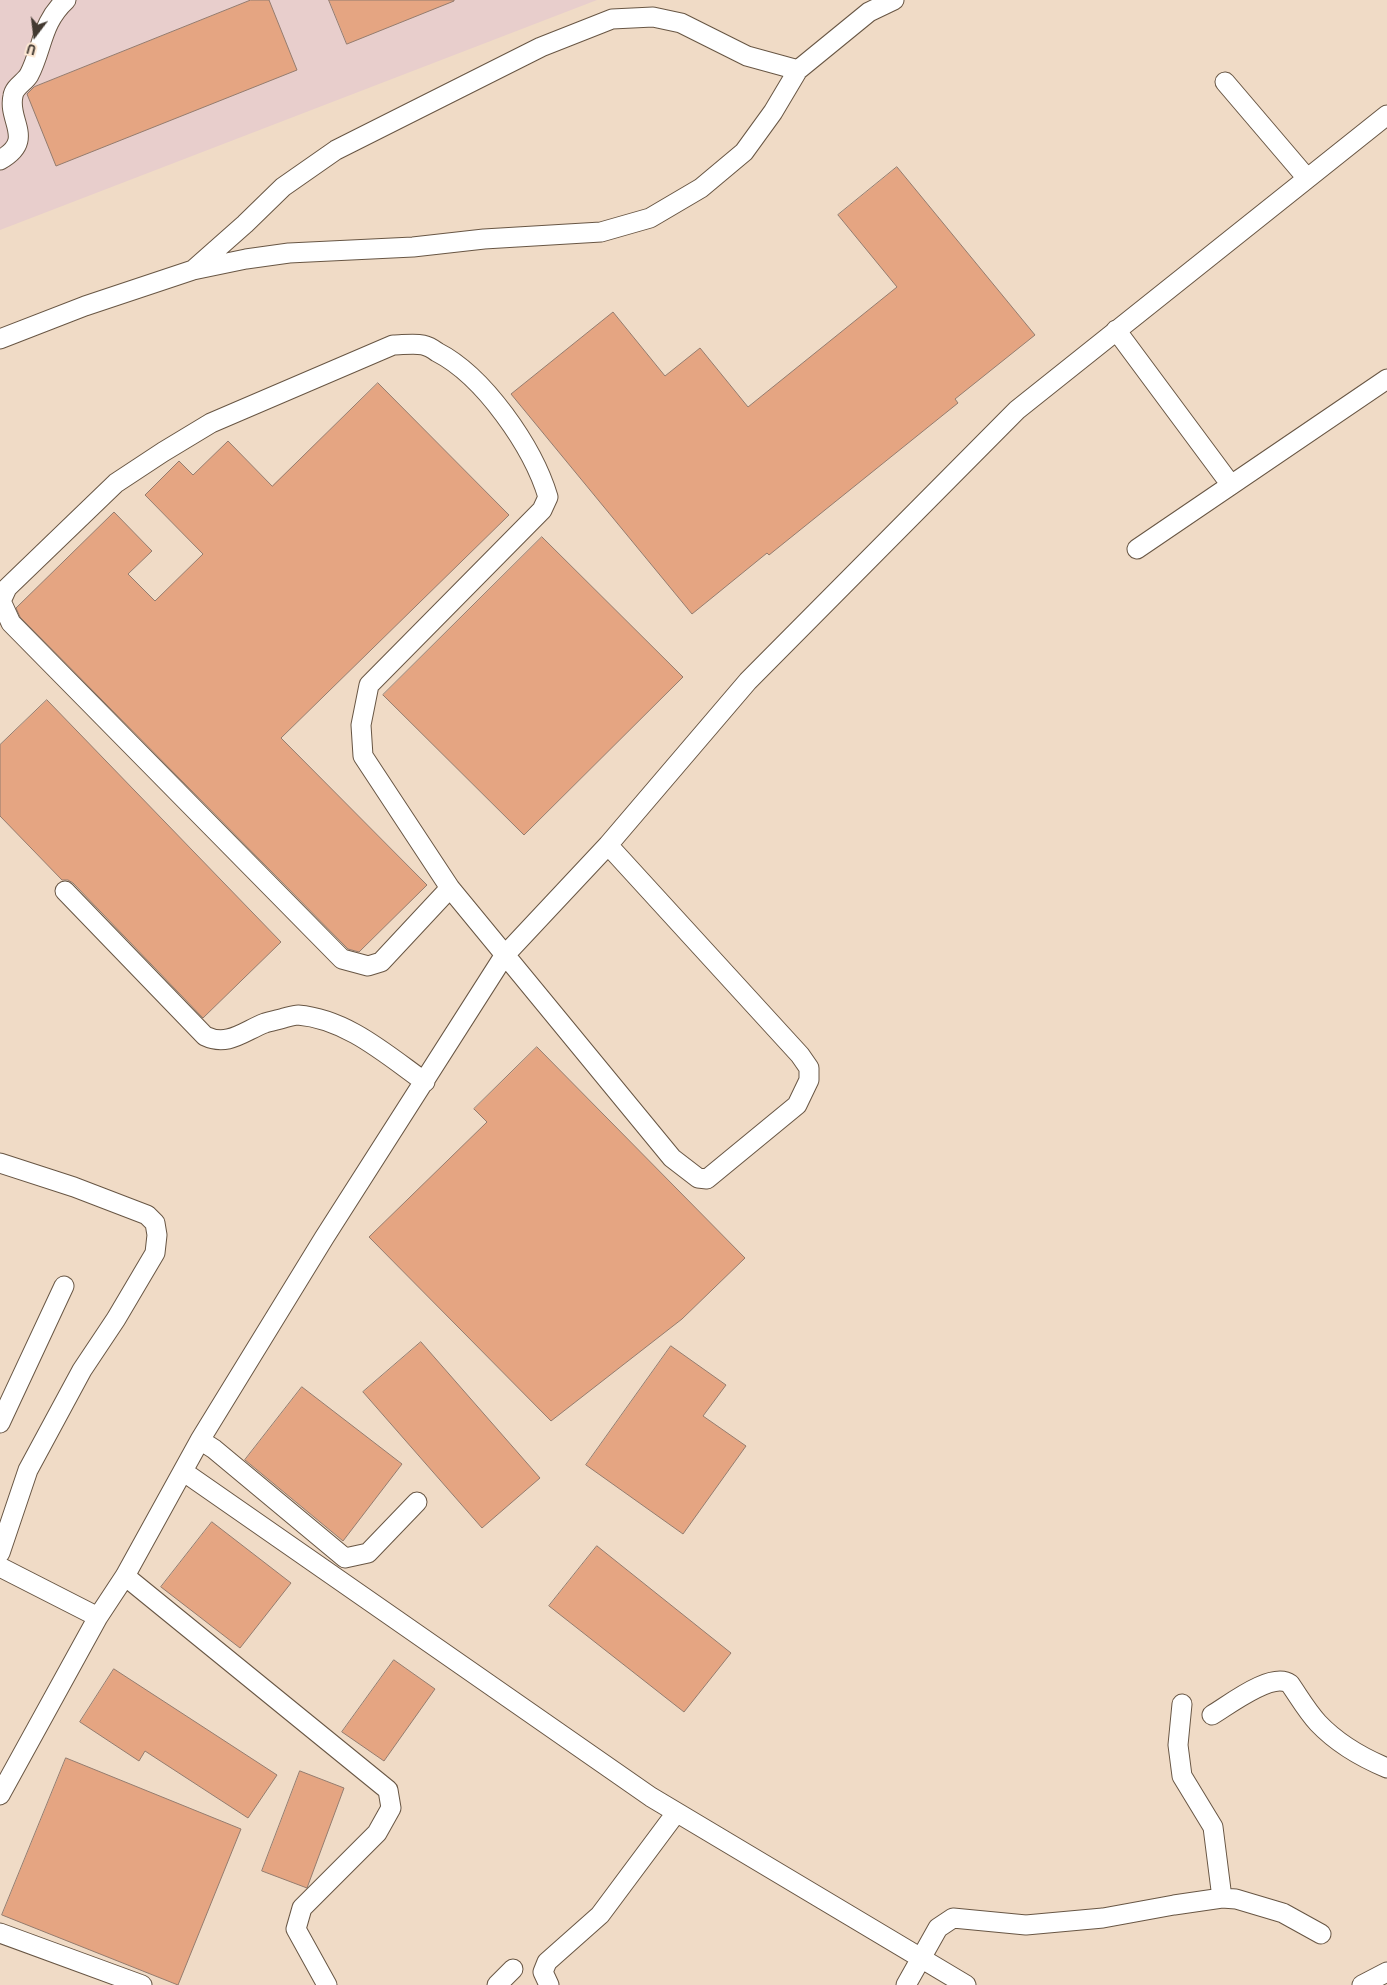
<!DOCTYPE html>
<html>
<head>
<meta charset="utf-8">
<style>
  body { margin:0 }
  #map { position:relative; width:1387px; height:1985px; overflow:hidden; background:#f0dbc6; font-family:"PT Sans",sans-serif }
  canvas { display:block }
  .north { position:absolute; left:10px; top:10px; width:50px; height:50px; -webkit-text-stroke:4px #fde8d3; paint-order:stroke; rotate:195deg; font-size:14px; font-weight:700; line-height:20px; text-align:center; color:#423931 }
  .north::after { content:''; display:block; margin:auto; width:18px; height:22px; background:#423931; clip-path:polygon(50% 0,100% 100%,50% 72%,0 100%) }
</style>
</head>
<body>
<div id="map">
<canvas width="1387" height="1985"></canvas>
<div class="north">U</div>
</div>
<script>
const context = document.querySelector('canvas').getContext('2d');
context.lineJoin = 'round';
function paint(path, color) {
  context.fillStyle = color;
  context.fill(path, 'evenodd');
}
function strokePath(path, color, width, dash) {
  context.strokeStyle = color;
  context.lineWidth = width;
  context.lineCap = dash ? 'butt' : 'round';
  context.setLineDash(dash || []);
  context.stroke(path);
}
paint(new Path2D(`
  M0 0H597L0 230Z`), '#e8cecc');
const building = new Path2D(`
  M251 0H269L297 70 56 166 27 94 34 87Z
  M329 0H454V1L347 44Z
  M897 167 1035 335 955 399 958 403 769 555 767 553 692 614 511 394 613 312 665 376 700 348 748 407 897 287 838 215Z
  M378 383 509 515 281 738 427 885 359 952 348 949 20 617 16 608 114 512 152 551 128 574 155 601 203 554 145 495 179 461 193 475 228 441 272 486Z
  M542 537 683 677 524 835 383 695Z
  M47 700 281 942 203 1018 73 883 68 880H62L0 816V745Z
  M537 1047 745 1258 682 1319 551 1421 369 1237 487 1122 474 1109Z
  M421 1342 540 1478 482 1528 363 1392Z
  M671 1346 726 1385 703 1416 746 1446 683 1534 586 1465Z
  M302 1387 402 1464 343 1541 245 1460Z
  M212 1522 291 1583 240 1648 161 1587Z
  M597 1546 731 1653 684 1712 549 1606Z
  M394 1660 435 1689 384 1761 342 1732Z
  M114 1669 277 1775 248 1818 145 1751 139 1761 80 1722Z
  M66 1758 241 1829 178 1985 2 1915Z
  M300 1771 344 1788 307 1888 262 1871Z`);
paint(building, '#e5a582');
strokePath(building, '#947c6e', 1);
const minor = new Path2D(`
  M1225 82 1306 177
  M0 160C36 140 7 121 13 96 14 87 25 82 29 75 43 48 41 23 66 0
  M193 270 245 224 283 187 336 150 541 47 612 19 653 17 681 23 747 56 798 70
  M1116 330 1231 485
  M0 339 85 306 193 270 246 259 289 253 413 247 484 239 601 232 650 218 701 188 744 152 773 112 798 70 869 12 894 0
  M1137 549 1387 379
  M450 888 381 962 368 966 342 959 11 623 1 601 7 588 116 483 163 452 211 423 393 345C402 345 414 343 423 345 428 346 433 349 437 352 484 376 533 447 548 497L542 510 369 685 361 725 363 756 450 888 672 1158 698 1178 707 1179 797 1105 809 1080V1068L800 1055 608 845
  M65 891 205 1036C228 1047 244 1031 265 1023 271 1021 278 1020 284 1018 288 1017 294 1015 298 1015 347 1019 387 1055 425 1082
  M0 1163 74 1187 147 1215 155 1223 157 1235 155 1253 116 1319 82 1370 28 1470 0 1553
  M0 1423 64 1286
  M200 1440 214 1449 345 1558 368 1553 417 1502
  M184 1472 651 1797 966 1985
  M0 1567 98 1617
  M125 1576 388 1790 391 1808 377 1833 302 1908 296 1929 327 1985
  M1182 1704 1178 1745 1182 1776 1213 1827 1222 1898
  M1212 1715C1229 1705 1272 1671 1290 1684 1299 1697 1307 1711 1318 1723 1336 1742 1363 1758 1387 1768
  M0 1795 98 1617 125 1576 200 1440 324 1238 504 956 608 845 748 681 1017 410 1387 115
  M0 1933 142 1985
  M497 1985 513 1969
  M549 1985 543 1972 547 1962 600 1915 676 1813
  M906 1985 938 1928 953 1918 1026 1925 1103 1918 1174 1905 1222 1898 1236 1899 1283 1913 1321 1934
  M1362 1985 1387 1972`);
strokePath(minor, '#685644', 21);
strokePath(minor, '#fff', 19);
</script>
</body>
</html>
